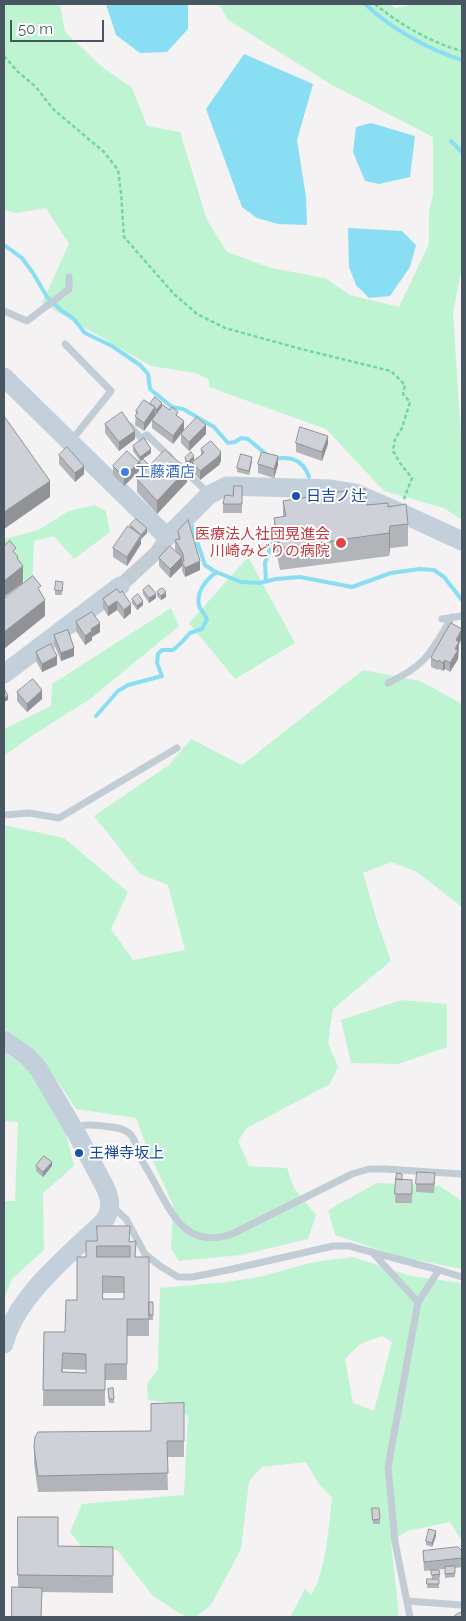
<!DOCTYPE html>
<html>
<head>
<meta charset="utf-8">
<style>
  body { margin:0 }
  #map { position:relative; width:466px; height:1621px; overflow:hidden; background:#f4f2f2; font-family:Raleway,sans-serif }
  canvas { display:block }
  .frame { position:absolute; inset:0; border:5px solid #485661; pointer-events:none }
  .scale { position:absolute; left:10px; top:20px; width:94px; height:22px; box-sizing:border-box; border:2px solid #485661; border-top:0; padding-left:6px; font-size:15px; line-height:18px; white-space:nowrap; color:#485661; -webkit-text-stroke:4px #fff; paint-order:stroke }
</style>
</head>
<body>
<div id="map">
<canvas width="466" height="1621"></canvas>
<div class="frame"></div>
<div class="scale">50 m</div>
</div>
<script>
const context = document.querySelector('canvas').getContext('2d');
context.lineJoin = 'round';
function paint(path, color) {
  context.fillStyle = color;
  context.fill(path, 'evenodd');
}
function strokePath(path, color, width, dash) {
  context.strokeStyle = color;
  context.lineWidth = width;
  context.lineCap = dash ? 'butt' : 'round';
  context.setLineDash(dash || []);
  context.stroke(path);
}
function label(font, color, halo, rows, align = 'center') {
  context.font = font + ' Raleway,"Noto Sans JP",sans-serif';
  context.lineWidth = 4;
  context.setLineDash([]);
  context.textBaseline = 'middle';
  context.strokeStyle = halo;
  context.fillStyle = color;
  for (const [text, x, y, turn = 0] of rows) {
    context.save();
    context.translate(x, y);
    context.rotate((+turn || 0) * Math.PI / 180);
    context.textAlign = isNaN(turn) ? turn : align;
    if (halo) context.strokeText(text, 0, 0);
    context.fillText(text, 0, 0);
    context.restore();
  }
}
paint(new Path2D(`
  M4 4H60L65 32 101 66 132 88 147 126 180 132 207 220 227 252 271 268 325 278 350 295 399 307 429 244V212L433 195V137L332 85 228 20 219 4H390L395 8 416 4H462V267L453 313 462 450V520L444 508 384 491 326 429 209 387V380L196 373 151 366 42 303 69 244 46 208 16 213 4 210Z
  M94 505 106 511 110 532 74 559 54 536 34 541 32 590 4 556V539L38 530 69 511Z
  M248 557 295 643 235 679 189 623Z
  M171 608 179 626 90 699 30 737 4 756V729L51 706 52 684Z
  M363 670 420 681 462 704V907L417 872 391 862 363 873 377 921 391 961 333 1009 328 1043 338 1067 330 1084 247 1128 238 1141 249 1166 287 1168 294 1188 316 1215 308 1239 241 1255 179 1261 171 1249 173 1205 147 1148 136 1118 76 1109C58 1081 35 1045 4 1029V825L64 838 128 892 111 929 133 960 185 950 168 885 140 874 94 816 169 765 191 739 242 765Z
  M401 1000 447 1004V1047L398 1064 351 1063 341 1020Z
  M4 1052 27 1068 64 1126 74 1166 43 1193 44 1250 12 1279 4 1299V1201H15L18 1122 4 1121Z
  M377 1183 440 1186 462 1201V1269L401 1257 335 1235 328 1210Z
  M353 1257 411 1276 462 1283V1541L450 1522 407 1531 391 1542 399 1617H290L305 1589 311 1595C327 1570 328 1528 332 1498L318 1483 306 1462 262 1467 249 1481 241 1549 211 1605 196 1617H189L179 1613 153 1596 117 1550 82 1547 70 1532 82 1504 184 1495 188 1416 170 1403 148 1400 147 1384 158 1369 160 1288 227 1282 259 1277 314 1262ZM382 1336 392 1342 374 1411 353 1403 345 1359 360 1344Z`), '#bff4d3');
paint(new Path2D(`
  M106 4H188V29L167 52 140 53 116 35Z
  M244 54 313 84 297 140 306 197 307 225 278 224 257 218 242 207 206 109Z
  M371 123 415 136 410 177 379 184 365 181 353 152 356 127Z
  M348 228 402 231 416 245 410 267 390 296 369 298 356 285 349 267Z`), '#89def4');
strokePath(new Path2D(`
  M365 4C392 29 427 49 462 60
  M451 141 462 152
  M4 245 22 258 33 273 47 297 62 311 73 318 85 333 112 346 140 365 148 374 150 389 172 407 183 409 214 427 228 443 235 442 241 438 248 439 267 455
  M273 459C290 456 303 459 309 477
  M191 524 205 565 214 571 241 582 259 583 276 579 300 577 352 587 391 573 420 569 434 570 444 577 462 600
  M266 581 265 563 276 531
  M96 716 118 691 128 685 162 676 157 663 158 654 162 650H173L181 643 190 633 202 629 207 619C205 615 202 611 200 608 194 594 206 579 217 572`), '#89def4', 4);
strokePath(new Path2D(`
  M375 4C397 23 434 44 462 51
  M4 56 17 71 36 87 53 109 104 152 118 170 121 193 124 237 174 294 197 314 225 328 301 349 391 371 405 385 403 394 410 402 402 428 395 439 393 451 400 463 412 478 404 499`), '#73d5a4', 2.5, [4, 2.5]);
strokePath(new Path2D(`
  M4 311 27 321 69 289V277
  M65 344 111 391 71 441
  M130 426 141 438 147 435 170 457
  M180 466 208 493
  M442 619 462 616
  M388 683C427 665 431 652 452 617
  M4 815 29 813 59 818 177 748
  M74 1129C84 1123 92 1125 103 1126 112 1127 122 1127 129 1133 136 1139 137 1149 140 1157 146 1168 153 1179 159 1191 176 1222 191 1248 232 1234L352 1174 369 1169H385L462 1174
  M112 1206 126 1219 145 1254 160 1266 178 1277H192L228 1270 333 1246H349L439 1270
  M372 1252 418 1302
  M407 1601 462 1605
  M410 1617 395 1542 388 1467 418 1302 439 1270 462 1277`), '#c2ccd4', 7);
strokePath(new Path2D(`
  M120 586 156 553 167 537`), '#c2ccd4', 14);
strokePath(new Path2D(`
  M4 377 167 537 209 495 227 486 331 489 355 493 399 512 462 541
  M4 674 120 586
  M4 1040 27 1056 38 1068 78 1136 105 1187C111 1200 112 1210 104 1221 69 1255 16 1296 4 1344`), '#c4cfdc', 19);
paint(new Path2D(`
  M150 404 162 406 178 416 184 430 173 444 152 428V420L144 431 135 425 136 411Z
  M105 424 135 439 119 451 105 433Z
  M181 434H206L189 451 181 443Z
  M296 443 328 444 322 461 296 452Z
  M133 446 151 453 143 459 148 468 187 482 157 514 137 492V479L143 472 139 467V471L124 486 113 475V466L139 462 140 461 133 451Z
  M201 449 221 461 219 465 200 480 192 471V462L188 466 185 463V458L194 460 201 455Z
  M59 455 84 474 75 482 59 464Z
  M252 461 249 475 237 472V468Z
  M258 464 278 465 274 478 258 473Z
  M242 486V513H223V504L233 496Z
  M283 501 388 507 408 524V546L390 548 389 556 280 570 274 541V518L283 517Z
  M130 525 147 533 141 539V544L127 566 113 557V548L130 528Z
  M178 531 200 570 185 577 182 571V562H183L182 561V566L170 578 159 566V558L176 551 175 549V540L178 539Z
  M63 586 62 595H55V590Z
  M117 589 131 613 124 619 117 610 108 616 103 608V599Z
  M143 590 156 598 149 603 143 594Z
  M157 592 166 597 161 600 157 596Z
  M132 599 143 605 137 610 132 603Z
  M76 622 100 632 92 637V640L85 645 76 631Z
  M54 635 74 656 61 661 54 644Z
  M462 638 459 644 458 659 450 672 445 669 443 671 439 669 438 670 431 667V658Z
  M36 652 57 665 42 672 36 661Z
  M17 692 42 699 27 712 17 701Z
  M36 1166H52L43 1177 36 1171Z
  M396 1179 412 1180V1203H395Z
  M435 1181 434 1193 416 1192V1184Z
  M86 1241 130 1242 136 1257H149V1336H127V1380H105V1406H43L44 1332H65L77 1300 86 1257ZM103 1293H124V1299H103ZM63 1369 86 1370V1373L63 1372Z
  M149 1302H153V1320H149Z
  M113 1388 114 1403H109L108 1389Z
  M184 1403V1457H167L168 1490 38 1492 34 1463V1447L151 1431V1404Z
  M372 1508 380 1519V1524H373Z
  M18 1517 58 1546 113 1547V1593L42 1592 18 1588Z
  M436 1536 432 1547 426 1545V1541Z
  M423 1551H462V1567L455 1568V1577L445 1578V1569L424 1571Z
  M431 1570 440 1574V1578L434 1579H439V1588H427V1579H432Z`), '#b1b4b9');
paint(new Path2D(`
  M162 403V407L156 415V410Z
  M155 407V416L144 431V423Z
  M184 421V430L173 444V436Z
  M206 425V434L189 451V442Z
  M135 431V439L119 451V442Z
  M328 436V444L322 461V452Z
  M151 449V453L140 461V457Z
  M221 452V461L219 465 200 480V471Z
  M194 456V460L188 466V462Z
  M278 456V465L274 478V469Z
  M252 457V461L249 475V471Z
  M139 462V471L124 486V477Z
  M148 464V469L144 472V468Z
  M84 466V474L75 482V473Z
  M187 469V482L157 514V501Z
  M50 481V497L4 529V512Z
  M390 526V548L389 556V533Z
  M147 528V533L141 539V544L127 566V557Z
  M18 557V570L23 566V583L4 597V581L17 558Z
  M182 557V566L170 578V569Z
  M200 561V570L185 577V568Z
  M166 592V597L161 600V596Z
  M156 594V598L149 603V598Z
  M45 600V616L4 649V632Z
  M117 601V610L108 616V607Z
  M143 601V605L137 610V606Z
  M131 604V613L124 619V610Z
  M100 623V632L92 637V640L85 645V636L91 629Z
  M462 629V638L459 644 458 659 450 672V663L456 640Z
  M74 648V656L61 661V653Z
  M57 656V665L42 672V664Z
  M445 660V669L443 671V663Z
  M42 690V699L27 712V704Z
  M8 696V700L4 702V698Z
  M52 1162V1166L43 1177V1172Z
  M436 1531V1536L432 1547V1543Z`), '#909296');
const building = new Path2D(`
  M155 397 162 403 156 410 155 409V407L150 404Z
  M144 400 155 407 144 423 135 416 138 412 136 411Z
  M163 405 170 410 172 407 178 412 176 415 184 421 173 436 152 420Z
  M122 412 135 431 119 442 105 424Z
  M4 416 50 481 4 512Z
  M197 417 206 425 189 442 181 434Z
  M300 427 328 436 322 452 296 443Z
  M144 438 151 449 140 457 133 446Z
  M211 441 221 452 219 456 200 471 192 462 204 453 201 449Z
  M67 447 84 466 75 473 59 455Z
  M165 450 187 469 157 501 137 479Z
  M127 451 139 462 124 477 113 466Z
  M191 452 194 456 188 462 185 458Z
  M262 452 278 456 274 469 258 464Z
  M241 454 252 457 249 471 237 468Z
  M143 459 148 464 144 468 139 462Z
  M234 486H242V504H223L225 495 233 496Z
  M365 489 367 505 388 503V507L406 504 408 524 390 526 389 533 280 548 274 518 286 516 283 501 345 491Z
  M136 519 147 528 141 535 130 525Z
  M188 520 200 561 185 568 182 562 184 561 183 554 175 540 180 539 178 531Z
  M128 526 141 535 127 557 113 548Z
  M10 541 16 548 13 551 18 557 17 558 23 566 4 581V546Z
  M170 546 182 557 170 569 159 558Z
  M33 576 41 586 38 588 45 600 4 632V599Z
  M56 581 63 582 62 591 55 590Z
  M149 585 156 594 149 598 143 590Z
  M162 588 166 592 161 596 157 592Z
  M117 589 120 593 122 591 131 604 124 610 117 601 108 607 103 599Z
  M138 594 143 601 137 606 132 599Z
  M92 612 100 623 91 629 92 631 85 636 76 622Z
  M451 623 462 629 456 640 459 642 455 649 458 650 450 663 445 660 443 663 439 660 438 662 431 658Z
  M68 630 74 648 61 653 54 635Z
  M51 644 57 656 42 664 36 652Z
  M33 679 42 690 27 704 17 692Z
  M4 688 8 696 4 698Z
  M44 1156 52 1162 43 1172 36 1166Z
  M417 1172 435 1173 434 1184H416Z
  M397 1173 402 1174V1180L396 1179Z
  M396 1179 412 1180V1194H395Z
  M97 1226H130L129 1242 136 1241 135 1257H149V1319H127V1364H105V1390H43L44 1332H65L66 1300H77V1257H86V1241H97ZM97 1246H130V1257H97ZM103 1276 124 1277V1299H103ZM63 1353 86 1354V1373L62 1372Z
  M149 1302H153V1315H149Z
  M113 1388 114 1399H109L108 1389Z
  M184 1403V1441H167L168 1473 38 1476 34 1447 35 1437 38 1432 151 1431V1404Z
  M372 1508H379L380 1519 373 1520Z
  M18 1517H58V1546L113 1547V1576L18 1575Z
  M429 1529 436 1531 432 1543 426 1541Z
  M458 1547 462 1551V1558L424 1562 423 1551Z
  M455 1566V1573L445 1574V1567Z
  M431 1570H439L440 1574 432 1575Z
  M427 1579H439V1584H427Z
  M12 1587 42 1588 41 1617H12Z
  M462 1612V1617H453L457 1614Z`);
paint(building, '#ced1d7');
strokePath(building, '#909296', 1);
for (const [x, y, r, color] of [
  [125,472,5,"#3f7fe0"],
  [296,496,5,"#1a4fb4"],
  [341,543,6,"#e0444e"],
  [79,1153,5,"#1a4fb4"]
]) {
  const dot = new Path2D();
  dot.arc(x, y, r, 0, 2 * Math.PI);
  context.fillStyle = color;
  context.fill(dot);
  strokePath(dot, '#fff', 2);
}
label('15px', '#366cbe', '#fff', [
  ["工藤酒店",135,472]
], 'left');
label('15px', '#164399', '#fff', [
  ["日吉ノ辻",306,496],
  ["王禅寺坂上",89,1153]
], 'left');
label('15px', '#be3a42', '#fff', [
  ["医療法人社団晃進会",330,534],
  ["川崎みどりの病院",330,551]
], 'right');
</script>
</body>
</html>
